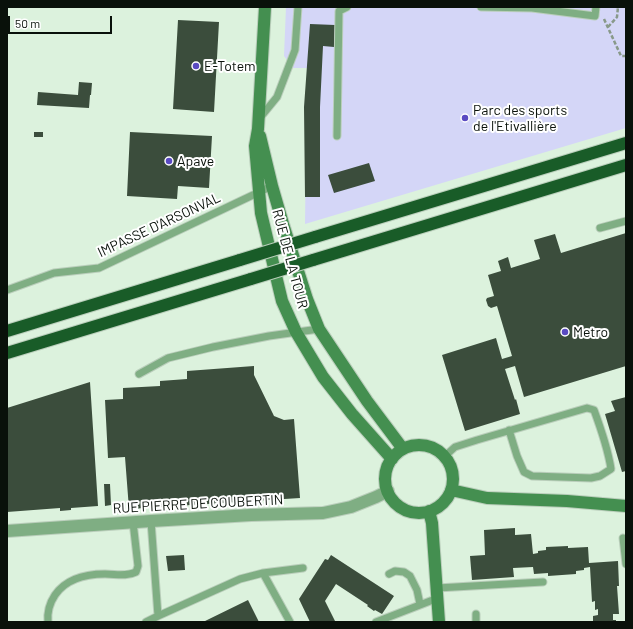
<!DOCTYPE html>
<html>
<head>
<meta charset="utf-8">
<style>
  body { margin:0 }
  #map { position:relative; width:633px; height:629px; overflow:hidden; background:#dcf2dd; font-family:Barlow,sans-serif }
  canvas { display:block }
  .frame { position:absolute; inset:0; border:8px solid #09110a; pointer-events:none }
  .scale { position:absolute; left:8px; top:16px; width:104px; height:18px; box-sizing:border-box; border:2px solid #09110a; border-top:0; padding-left:5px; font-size:12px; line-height:14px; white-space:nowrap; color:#09110a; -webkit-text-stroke:3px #fff; paint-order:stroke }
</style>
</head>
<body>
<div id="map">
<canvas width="633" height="629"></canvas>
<div class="frame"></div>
<div class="scale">50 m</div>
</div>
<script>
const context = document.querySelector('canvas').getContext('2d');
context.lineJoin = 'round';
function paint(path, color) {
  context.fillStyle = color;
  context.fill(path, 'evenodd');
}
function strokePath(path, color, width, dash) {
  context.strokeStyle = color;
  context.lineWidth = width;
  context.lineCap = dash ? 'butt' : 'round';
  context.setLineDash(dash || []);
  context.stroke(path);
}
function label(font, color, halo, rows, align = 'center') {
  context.font = font + ' Barlow,sans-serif';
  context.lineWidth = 4;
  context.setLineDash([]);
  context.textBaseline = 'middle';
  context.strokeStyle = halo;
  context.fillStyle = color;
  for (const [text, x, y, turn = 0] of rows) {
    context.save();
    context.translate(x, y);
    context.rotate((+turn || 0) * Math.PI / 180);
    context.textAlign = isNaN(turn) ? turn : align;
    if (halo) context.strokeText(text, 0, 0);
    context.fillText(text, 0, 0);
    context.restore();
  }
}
paint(new Path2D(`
  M286 7H626V128L305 224 307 68H293L284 56Z`), '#d4d6f7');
paint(new Path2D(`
  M178 20 219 22 214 112 173 109Z
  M310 24 335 25 334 47 323 46 320 107V197H305L304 107Z
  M79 82 92 83 91 95H90L89 108 37 105 38 92 78 95Z
  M34 132H43V137H34Z
  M130 132 212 136 209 188 178 186 177 199 127 196Z
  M369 163 375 181 334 193 328 175Z
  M626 233V366L524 397 515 366 505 369 515 400 516 399 520 414 465 431 442 355 496 338 502 359 512 356 497 306 491 308 488 306 486 300 487 298 494 296 488 275 501 271 498 261 508 257 511 268 540 259 534 240 555 234 561 253Z
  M254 366V375L274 416 284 420 294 419 300 498 129 509 125 457 108 458 105 400 123 399V388L160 386V381L187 379V371Z
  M90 382 98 506 71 508V510L60 511V508L7 512V408Z
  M626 397V471L622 472 605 414 615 411 611 401Z
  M104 484H110L111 505 105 506Z
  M515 528V535L531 534 533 554 538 553V551L546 550V547L568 546V548L588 547 589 563 618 561 619 586H617L619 614H613V620H616V622H593V616L598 615V609L595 610V601L592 602 590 567 584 568V570L576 571V574L548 576V573L534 574 533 567 513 568 514 577 472 580 470 556 485 555 484 530Z
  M184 555 185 570 168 571 166 556Z
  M331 555 394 596 382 614 375 610 374 611 367 606 368 605 336 584 325 601 335 621 310 622 299 599 325 559 328 560Z
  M248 600 259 622H203Z`), '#3b4d3c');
const lane = new Path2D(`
  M481 7 532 8
  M532 7V8L595 16 596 7
  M259 119 277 97 295 50 298 7
  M337 136 339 11 347 7
  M600 228 626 221
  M7 290 54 273 99 268 272 186
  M139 374 168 358 213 347 269 336 319 329
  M445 456 455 447 477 440 587 408 594 410C601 429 608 449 611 469L600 476 591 478 532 476 524 472 517 456 509 430
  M151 521 158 616 240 579 263 573 290 622
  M623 538 626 564
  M263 573 303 568
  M389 574 395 571 404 572 410 576 417 590 420 604
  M437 588 543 582
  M476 614V622
  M48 622C47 612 49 604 55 595 66 579 86 574 105 574 116 574 126 577 136 572L138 566 133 522
  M146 622 158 616
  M376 622 438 598`);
const street = new Path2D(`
  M7 531 151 521 251 515 323 513 351 507 376 497 388 491`);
const secondary = new Path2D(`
  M265 7 258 129 255 146 261 213 282 301 296 332 323 377 352 414 392 459
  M260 136 272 186 283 224 307 299 319 329 367 401 403 449
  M385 479a34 34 0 1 1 68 0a34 34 0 1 1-68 0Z
  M451 490 487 498 567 501 626 506
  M429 511 432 523 439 622`);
const highway = new Path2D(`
  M315 237 626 143
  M313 260 626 165
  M7 331 240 260
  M7 353 251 279`);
strokePath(lane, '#bacebb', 9);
strokePath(street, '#bacebb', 14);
strokePath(secondary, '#bacebb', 14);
strokePath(highway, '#bacebb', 14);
strokePath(new Path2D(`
  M604 19 621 56H626
  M608 27 617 17 618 7`), '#889989', 2.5, [4, 2]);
strokePath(lane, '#7fae83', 7);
strokePath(street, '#7fae83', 12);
strokePath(secondary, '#448f50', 12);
strokePath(highway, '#195c28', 12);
const highwayBridge = new Path2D(`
  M240 260 315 237
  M251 279 313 260`);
strokePath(highwayBridge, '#bacebb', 14, []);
strokePath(highwayBridge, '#195c28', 12);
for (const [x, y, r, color] of [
  [196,66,4,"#5a4ac2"],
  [465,118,4,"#5a4ac2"],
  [169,161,4,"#5a4ac2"],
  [565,332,4,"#5a4ac2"]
]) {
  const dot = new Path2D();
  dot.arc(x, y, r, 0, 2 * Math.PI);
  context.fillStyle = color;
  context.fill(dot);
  strokePath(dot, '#fff', 1.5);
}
label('14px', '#09110a', '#fff', [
  ["E-Totem",204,66],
  ["Parc des sports",473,110],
  ["de l'Etivallière",473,126],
  ["Apave",177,161],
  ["Metro",573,332]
], 'left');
label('14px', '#09110a', '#fff', [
  ["IMPASSE D'ARSONVAL",159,225,-25],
  ["RUE DE LA TOUR",290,259,75],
  ["RUE PIERRE DE COUBERTIN",198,504,-3]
]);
</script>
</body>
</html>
